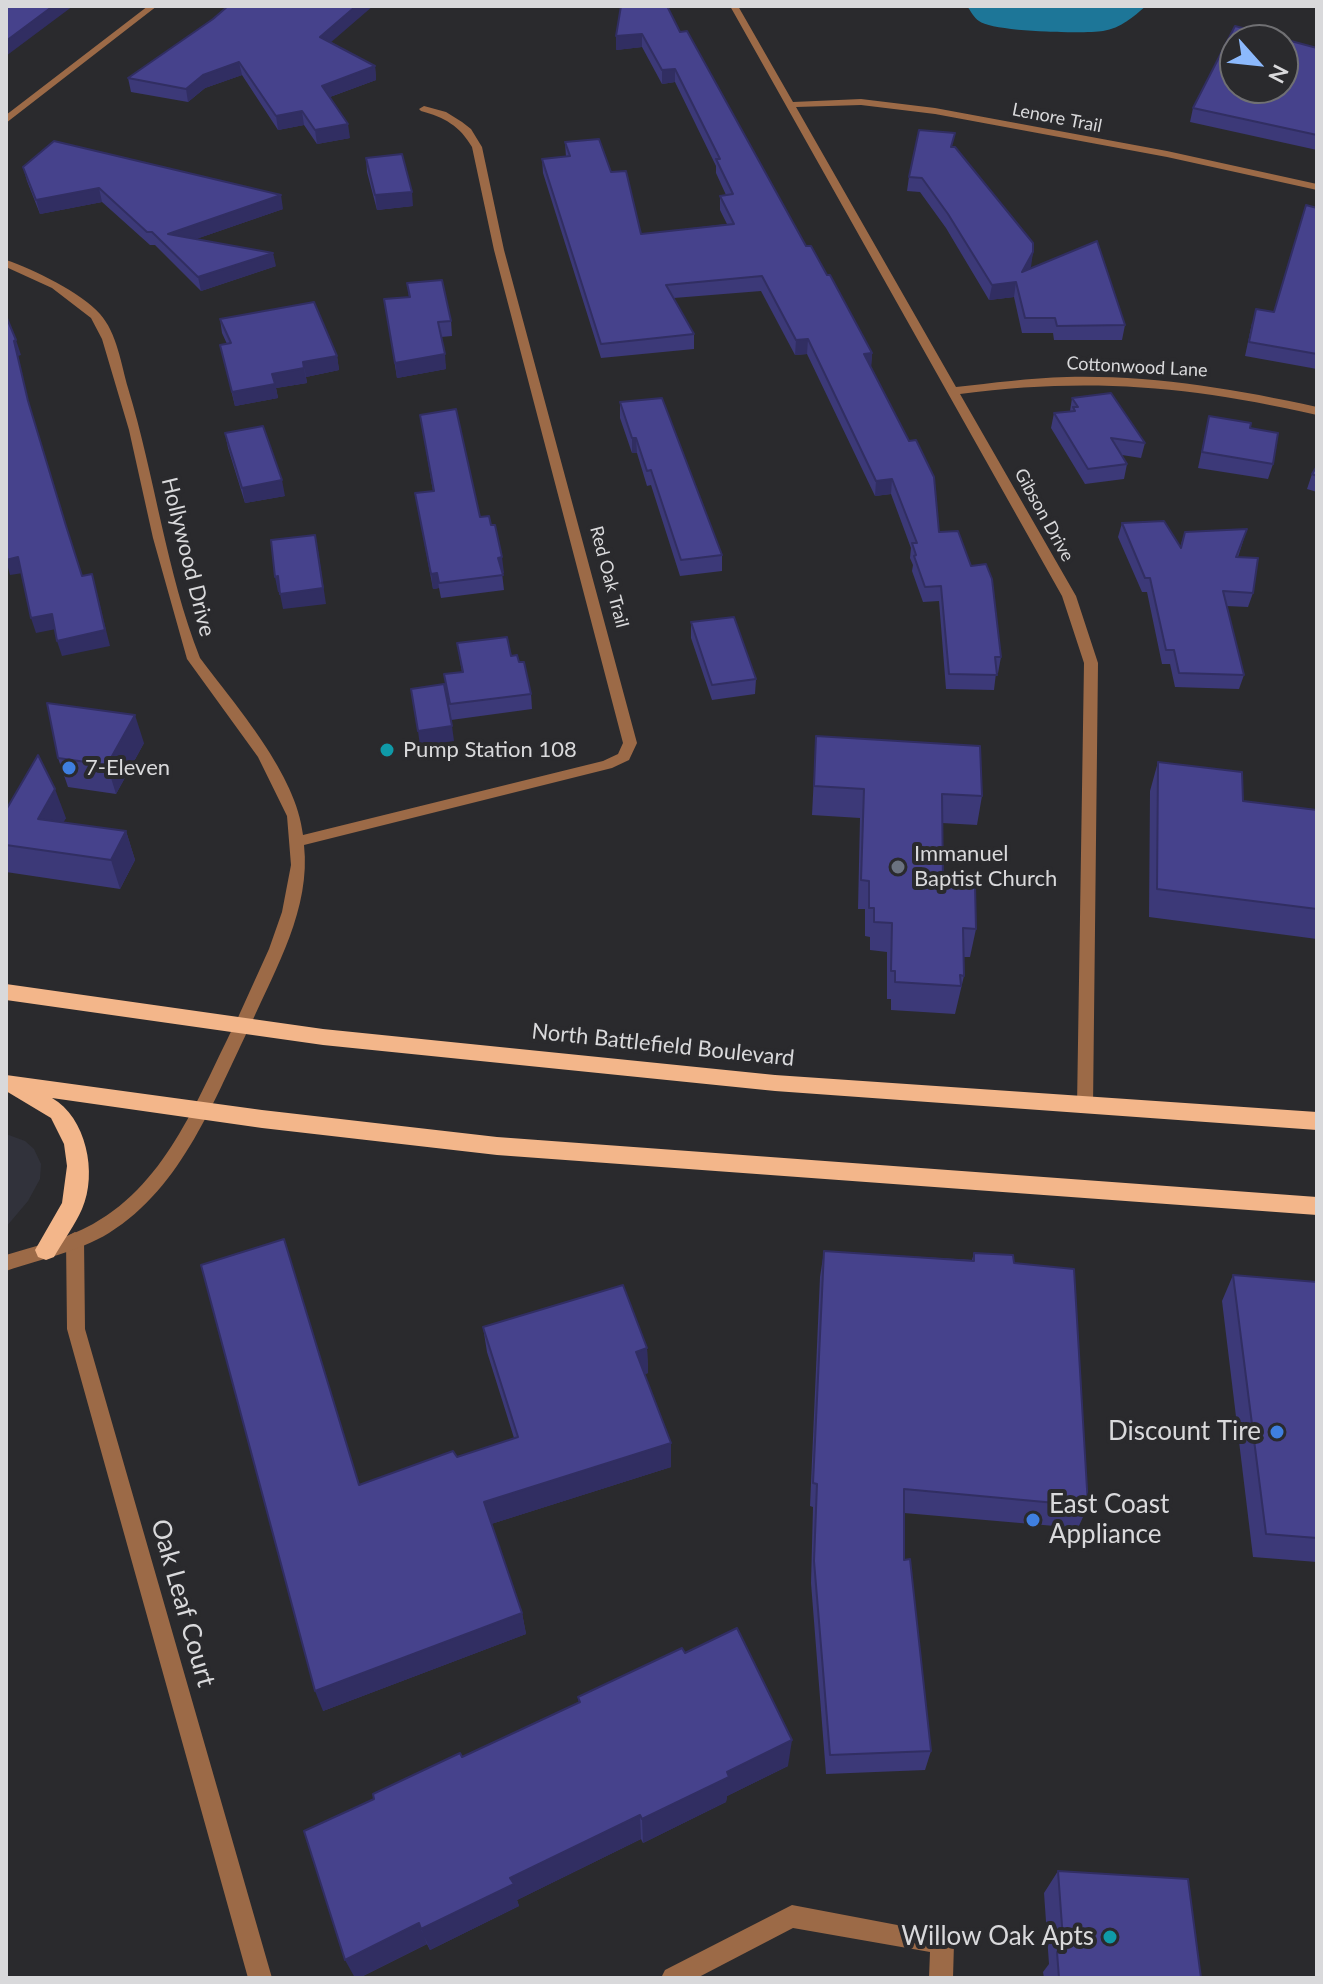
<!DOCTYPE html>
<html>
<head>
<meta charset="utf-8">
<style>
  body { margin:0 }
  #map { position:relative; width:1323px; height:1984px; overflow:hidden; background:#2a2a2d; font-family:Lato,sans-serif }
  canvas { display:block }
  .frame { position:absolute; inset:0; border:8px solid #d9d9db; pointer-events:none }
  .north { position:absolute; left:1219px; top:24px; width:80px; height:80px; box-sizing:border-box; background:#2a2a2d; border:2px solid #707073; border-radius:50%; rotate:117deg; font-size:22px; font-weight:700; line-height:32px; text-align:center; color:#d9d9db }
  .north::after { content:''; display:block; margin:auto; width:28px; height:36px; background:#8cb9fc; clip-path:polygon(50% 0,100% 100%,50% 72%,0 100%) }
</style>
</head>
<body>
<div id="map">
<canvas width="1323" height="1984"></canvas>
<div class="frame"></div>
<div class="north">N</div>
</div>
<script>
const context = document.querySelector('canvas').getContext('2d');
context.lineJoin = 'round';
function paint(path, color) {
  context.fillStyle = color;
  context.fill(path, 'evenodd');
}
function strokePath(path, color, width, dash) {
  context.strokeStyle = color;
  context.lineWidth = width;
  context.lineCap = dash ? 'butt' : 'round';
  context.setLineDash(dash || []);
  context.stroke(path);
}
function label(font, color, halo, rows, align = 'center') {
  context.font = font + ' Lato,sans-serif';
  context.lineWidth = 8;
  context.setLineDash([]);
  context.textBaseline = 'middle';
  context.strokeStyle = halo;
  context.fillStyle = color;
  for (const [text, x, y, turn = 0] of rows) {
    context.save();
    context.translate(x, y);
    context.rotate((+turn || 0) * Math.PI / 180);
    context.textAlign = isNaN(turn) ? turn : align;
    if (halo) context.strokeText(text, 0, 0);
    context.fillText(text, 0, 0);
    context.restore();
  }
}
paint(new Path2D(`
  M6 1134 25 1141 34 1149 41 1164 40 1179 28 1201 6 1227Z`), '#31323b');
paint(new Path2D(`
  M967 6H1146C1133 17 1121 28 1103 31 1084 34 993 32 979 21 974 18 970 10 967 6Z`), '#1d7698');
paint(new Path2D(`
  M148 6H157L6 123V115Z
  M730 6H738L793 102 861 99 935 108 1167 151 1317 184V190L1167 157 935 114 861 105 796 107 956 387C993 383 1029 378 1067 377 1151 375 1235 389 1317 407V415C1190 386 1089 377 960 394L1076 596 1098 663 1093 1106 1091 1111H1079L1077 1106 1084 663 1062 596Z
  M424 106 446 112 462 122 471 129 482 147 504 250 637 743 629 760 612 768 304 845C311 908 276 968 251 1024L249 1028H237L235 1024 269 949 282 912 291 865 287 816 258 757 187 659 153 538 129 430 102 339 91 318 52 288 6 267V260C33 269 82 293 100 314 117 333 121 364 128 388 155 477 166 571 200 658 236 706 297 775 303 835L603 761 618 754 623 743 494 250 472 147C460 126 444 117 421 111L419 109Z
  M75 1232 81 1235 84 1240 85 1329 272 1978H248L67 1329 66 1240 69 1235Z
  M792 1905 950 1935 954 1943 953 1978H929L930 1952 793 1928 697 1978H661L665 1970Z`), '#9c6a47');
paint(new Path2D(`
  M243 1018 249 1020 251 1024C214 1099 183 1187 109 1233 78 1252 40 1259 6 1271V1255C35 1246 66 1239 93 1224 170 1181 199 1093 237 1020Z`), '#9c6a47');
paint(new Path2D(`
  M6 984 323 1029 775 1075 1317 1112V1130L775 1091 323 1045 6 1000Z
  M6 1075 262 1110 497 1137 1317 1197V1215L497 1155 262 1128 52 1098C86 1117 98 1173 82 1209 75 1225 63 1241 54 1257L46 1260 38 1257 35 1250 62 1203 67 1166 64 1144 51 1118 6 1091Z`), '#f3b68a');
paint(new Path2D(`
  M668 8 680 32 806 246 827 275 872 353 871 367 939 532 1001 657 998 673H996L994 690 946 689 939 601 923 602 912 571 913 565 910 558 911 548 891 494 875 496 807 354 795 355 761 291 674 298 694 334V349L601 358 543 173 542 159 566 157 565 142 611 172 641 234 727 224 720 210V196L726 195 716 173V166L675 82 662 84 642 47 616 50Z
  M331 42 375 66 376 80 330 97 350 138 317 144 304 125 278 130 242 75 205 88 188 102 131 92 128 78Z
  M1317 48V150L1190 122 1193 108Z
  M954 147 1033 252 1030 268 1125 325 1122 340H1054L1053 333H1022L1014 297 989 300 946 228 920 192 907 191 909 177Z
  M366 158 413 206 377 210 367 172Z
  M23 167 283 209 196 239 276 266 201 291 155 245H150L102 202 40 214 27 181Z
  M1317 208V369L1245 356 1252 323 1274 312Z
  M407 283 451 321 452 336 441 337 446 369 397 378 384 299 409 297Z
  M220 319 337 356 339 370 306 377 307 383 276 388 278 398 235 406 220 345 227 344 222 333Z
  M1072 398 1145 443 1141 458 1122 455 1127 464 1124 479 1085 484 1051 428 1054 413 1070 411Z
  M620 402 722 555V571L680 576 651 485 647 486 637 453H632L620 418Z
  M420 415 480 517 504 573H502L504 590 441 598 439 588 433 589 415 493 433 491Z
  M1209 416 1273 464 1268 479 1198 468Z
  M225 433 285 496 245 503 228 448Z
  M1317 466V492L1307 489 1312 474Z
  M1122 523 1180 547 1185 532 1247 529 1238 557 1253 593 1248 607 1226 606 1244 675 1239 689 1175 687 1170 664H1162L1147 592H1142L1118 537Z
  M691 622 756 679 755 694 712 700 691 638Z
  M457 643 511 656 519 662 531 694 532 709 451 720 444 674 462 672Z
  M816 736 982 796 977 825 942 823 943 883 976 929 970 957H963L964 976 955 1014 891 1010V999H887V952L870 950V937L865 936V909H858L860 818 812 815Z
  M144 743 116 794 68 787 58 758Z
  M1158 762 1243 801 1317 810V939L1149 917 1150 791Z
  M6 810 66 818 63 822 126 831 135 860 120 889 6 872Z
  M824 1251 972 1260 974 1253 1014 1263 1088 1506 1078 1528 904 1513V1560L931 1751 925 1770 826 1774 811 1583 813 1507 810 1506 820 1277Z
  M1233 1275 1317 1282V1562L1253 1557 1222 1301Z
  M483 1327 647 1348 648 1373 645 1374 671 1467 491 1524 522 1613 526 1634 323 1711 359 1485 457 1457 514 1438 487 1352Z
  M685 1653 788 1766 727 1796 726 1802 643 1843 641 1839 517 1900 519 1906 430 1950 427 1944 359 1978H355L462 1757 579 1703 578 1697Z
  M1058 1871 1201 1978H1044L1043 1972 1049 1964 1044 1893Z`), '#3c3978');
paint(new Path2D(`
  M53 6H73L6 56V41Z
  M356 6H373L322 50 320 37Z
  M642 34V47L616 50V36Z
  M239 62 242 75 205 88 188 102 186 89 203 75Z
  M375 66 376 80 324 99 322 86Z
  M675 69V82L662 84V70Z
  M302 111 304 125 278 130 276 116Z
  M348 124 350 138 317 144 315 130Z
  M99 188 102 202 40 214 36 200Z
  M412 192 413 206 377 210 375 195Z
  M281 195 283 209 170 248 168 234Z
  M1033 252 1031 267 1020 286 1022 272Z
  M273 253 276 266 201 291 198 277Z
  M1016 282 1014 297 989 300 992 285Z
  M808 339 807 354 795 355 796 340Z
  M16 340 21 355 18 356 33 416 14 341Z
  M872 353 871 368 864 354Z
  M445 354 446 369 397 378 395 363Z
  M337 356 339 370 306 377 303 362Z
  M304 368 307 383 276 388 278 398 235 406 232 392 272 374Z
  M632 438H636L637 453H632Z
  M892 479 891 494 875 496 876 481Z
  M282 480 285 496 245 503 242 488Z
  M318 550 326 604 283 609 280 594Z
  M18 557 23 573 10 575 6 560Z
  M502 557 504 573H500L498 558Z
  M437 573 439 588 433 589 431 574Z
  M92 574 110 646 62 656 57 641Z
  M278 576 281 592H278L275 577Z
  M52 614 56 629 36 633 31 618Z
  M135 715 144 743 116 794 107 765Z
  M452 726 454 741 420 746 418 731Z
  M55 789 66 818 49 848 38 819Z
  M126 831 135 860 120 889 111 860Z
  M647 1348 648 1373 637 1377 636 1352Z
  M671 1443V1467L488 1525 484 1502Z
  M522 1613 526 1634 323 1711 315 1691Z
  M792 1740 788 1766 727 1796 726 1802 643 1843 642 1819 727 1772Z
  M640 1815 641 1839 517 1900 519 1906 430 1950 421 1929 510 1878Z
  M419 1923 427 1944 359 1978H355L345 1960Z`), '#312e62');
const building = new Path2D(`
  M6 6H53L6 41Z
  M228 6H356L320 37 375 66 322 86 348 124 315 130 302 111 276 116 239 62 203 75 186 89 128 78 213 19Z
  M621 6H667L680 32 687 31 806 246H811L827 275H830L872 353 864 354 909 441 916 440 934 477 939 532 958 531 971 566 986 564 992 579 1001 657H995L997 675 949 674 941 586 925 587 914 556 916 555 912 543H917L892 479 876 481 808 339 796 340 762 276 666 285 694 334 601 344 542 159 570 156 565 142 599 139 611 172 626 171 641 234 734 224 720 196 733 194 716 159H720L675 69 662 70 642 34 616 36Z
  M1235 26 1317 48V135L1193 108ZM1235 40H1283V88H1235Z
  M919 130 955 133 951 147H955L1033 243V252L1022 272 1097 241 1125 325 1057 326 1055 318H1025L1016 282 992 285 948 214 922 178 909 177Z
  M54 141 281 195 168 234 273 253 198 277 152 232H147L99 188 36 200 23 167Z
  M402 154 412 192 375 195 366 158Z
  M1306 205 1317 208V354L1249 342 1256 309 1274 312Z
  M442 280 451 321 438 322 445 354 395 363 384 299 410 297 407 283Z
  M314 302 337 356 303 362 304 368 272 374 275 384 232 392 220 345 231 343 220 319Z
  M6 316 16 340 14 341 28 401 66 526 82 576 92 574 105 630 57 641 52 614 31 618 18 557 6 560Z
  M1111 393 1145 443 1111 438 1127 464 1088 469 1054 413 1075 411 1073 407H1078L1072 398Z
  M662 398 722 555 681 560 651 470 647 471 636 438H632L620 402Z
  M456 409 480 517 489 516 491 525H495L502 557 498 558 503 575 439 583 437 573 431 574 415 493 434 491 420 415Z
  M1209 416 1251 423 1250 428 1278 433 1273 464 1202 452Z
  M263 426 282 480 242 488 225 433Z
  M1317 466V476L1312 474Z
  M1164 521 1181 548 1185 532 1247 529 1236 557 1258 558 1253 593 1223 591 1244 675 1179 673 1174 650H1166L1150 578H1145L1122 523Z
  M315 535 323 588 280 594 278 576 275 577 271 540Z
  M734 617 756 679 712 685 691 622Z
  M507 637 511 656 517 655 519 662H524L531 694 450 704 444 674 463 672 457 643Z
  M444 684 452 726 418 731 411 689Z
  M47 703 135 715 107 765 58 758Z
  M816 736 980 746 982 796 942 794 943 883 975 885 976 929 963 928 964 976 960 975 961 986 895 982V971H891L892 923 874 922V908H869V881L861 880 864 789 814 786Z
  M38 755 55 789 38 819 126 831 111 860 6 845V810Z
  M1158 762 1242 772 1243 801 1317 810V909L1157 889Z
  M284 1239 359 1485 453 1451 457 1457 518 1437 483 1327 623 1285 647 1348 636 1352 671 1443 484 1502 522 1613 315 1691 201 1265Z
  M824 1251 974 1261V1253L1013 1255 1014 1263 1074 1269 1088 1506 904 1489V1560L910 1559 931 1751 830 1755 814 1561 817 1484 813 1483Z
  M1233 1275 1317 1282V1538L1266 1534Z
  M737 1628 792 1740 727 1772 729 1777 642 1819 640 1815 510 1878 514 1884 421 1929 419 1923 345 1960 304 1831 374 1799 373 1794 460 1753 462 1757 580 1702 578 1697 682 1648 685 1653Z
  M1058 1871 1188 1879 1201 1978H1059L1057 1952 1064 1953Z`);
paint(building, '#46428c');
strokePath(building, '#312e62', 2);
for (const [x, y, r, color] of [
  [387,750,8,"#0f9aa8"],
  [69,768,8,"#3f7fe0"],
  [898,867,8,"#6b7280"],
  [1277,1432,8,"#3f7fe0"],
  [1033,1520,8,"#3f7fe0"],
  [1110,1937,8,"#0f9aa8"]
]) {
  const dot = new Path2D();
  dot.arc(x, y, r, 0, 2 * Math.PI);
  context.fillStyle = color;
  context.fill(dot);
  strokePath(dot, '#2a2a2d', 3);
}
label('18px', '#d9d9db', '#2a2a2d', [
  ["Lenore Trail",1057,118,11],
  ["Cottonwood Lane",1137,367,3],
  ["Gibson Drive",1044,515,61],
  ["Red Oak Trail",609,577,75]
]);
label('22px', '#d9d9db', '#2a2a2d', [
  ["Hollywood Drive",188,557,76],
  ["North Battlefield Boulevard",663,1045,6]
]);
label('22px', '#d9d9db', '#2a2a2d', [
  ["Pump Station 108",403,750],
  ["7-Eleven",85,768],
  ["Immanuel",914,854],
  ["Baptist Church",914,879]
], 'left');
label('26px', '#d9d9db', '#2a2a2d', [
  ["Discount Tire",1261,1432],
  ["East Coast",1049,1505,"left"],
  ["Appliance",1049,1535,"left"],
  ["Willow Oak Apts",1094,1937]
], 'right');
label('26px', '#d9d9db', '#2a2a2d', [
  ["Oak Leaf Court",183,1603,74]
]);
</script>
</body>
</html>
